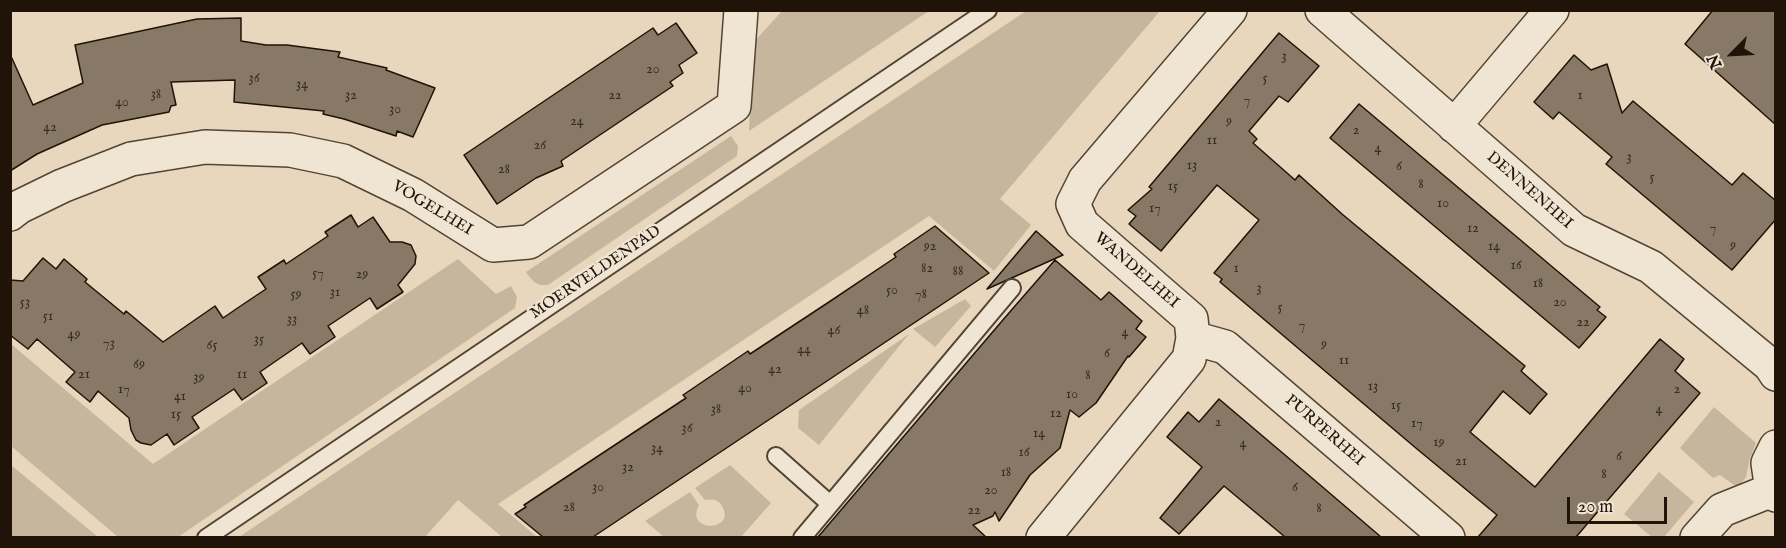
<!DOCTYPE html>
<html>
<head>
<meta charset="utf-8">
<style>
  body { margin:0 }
  #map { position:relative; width:1786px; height:548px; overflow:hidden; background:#e8d7bc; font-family:"IM FELL English",serif }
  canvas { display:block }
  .frame { position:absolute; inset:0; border:12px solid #201308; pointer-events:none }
  .north { position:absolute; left:1702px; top:24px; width:60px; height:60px; -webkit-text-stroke:4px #f0e5d3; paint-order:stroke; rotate:246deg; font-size:16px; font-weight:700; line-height:24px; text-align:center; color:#201308 }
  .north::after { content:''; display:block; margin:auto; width:21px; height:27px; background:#201308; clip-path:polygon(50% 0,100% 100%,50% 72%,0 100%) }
  .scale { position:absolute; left:1567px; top:497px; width:100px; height:27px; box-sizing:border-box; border:3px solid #201308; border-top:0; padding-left:8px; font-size:18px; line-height:21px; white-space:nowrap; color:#201308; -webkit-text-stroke:4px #f0e5d3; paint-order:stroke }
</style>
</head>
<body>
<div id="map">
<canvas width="1786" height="548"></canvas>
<div class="frame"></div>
<div class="north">N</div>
<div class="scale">20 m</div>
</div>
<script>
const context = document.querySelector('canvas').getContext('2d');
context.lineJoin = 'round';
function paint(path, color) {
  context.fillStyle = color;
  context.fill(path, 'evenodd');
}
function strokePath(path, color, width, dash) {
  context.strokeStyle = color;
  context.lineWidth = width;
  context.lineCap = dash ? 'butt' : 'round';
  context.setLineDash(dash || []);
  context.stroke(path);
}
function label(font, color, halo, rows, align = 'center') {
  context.font = font + ' "IM FELL English",serif';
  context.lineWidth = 5;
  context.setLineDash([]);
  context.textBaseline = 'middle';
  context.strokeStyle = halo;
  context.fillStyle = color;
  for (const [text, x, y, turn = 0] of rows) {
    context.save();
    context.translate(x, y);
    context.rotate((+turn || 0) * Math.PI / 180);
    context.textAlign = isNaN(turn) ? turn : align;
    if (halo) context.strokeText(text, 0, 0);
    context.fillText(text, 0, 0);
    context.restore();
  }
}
paint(new Path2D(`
  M782 11H929L749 131 753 43Z
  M1026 11H1160L1000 199 1031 225 994 271 929 216 498 504 537 537H502L458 500 425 537H239Z
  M731 136 738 146 737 156 548 285C536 286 533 282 526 272Z
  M458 259 496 294 511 286 517 297 515 308 178 537H118L11 446V344L153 464Z
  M965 299 971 306 935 347 913 329Z
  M909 334 819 445 798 428 799 410Z
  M1714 407 1756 443 1750 458 1746 477 1738 488 1720 475 1713 478 1680 448Z
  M10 465H11L98 537H11Z
  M730 465 771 503 741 537H664L645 521 690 492 699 505C684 533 737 532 722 506 718 499 712 499 705 500L695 488Z
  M1659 472 1694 502 1664 537H1652L1624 514Z`), '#c6b69d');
const building = new Path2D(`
  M1713 10H1776V125L1685 44Z
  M241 18V41L266 45H287L340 52 338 57 387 68 386 70 435 88 413 137 397 131 396 136 344 119 323 114 324 111 234 102 235 80 171 82 176 105 171 106 169 112 102 125 37 154 10 171V54L33 105 83 83 75 45 197 19Z
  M676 23 697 53 679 65 683 73 670 82 673 86 561 161 563 166 536 178 497 204 464 155 653 28 658 35Z
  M1279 33 1319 66 1288 102 1279 96 1249 131 1257 139 1253 143 1295 180 1299 175 1342 214 1525 366 1521 371 1547 394 1538 404 1530 414 1503 391 1470 432 1535 487 1660 339 1684 359 1675 371 1700 393 1576 537H1478L1497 515 1417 449 1220 282 1222 279 1214 273 1259 220 1217 185 1161 251 1129 224 1136 216 1128 210 1152 189 1149 187Z
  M1574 55 1591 70 1607 64 1622 113 1633 101 1732 185 1743 173 1776 201V219L1732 270 1606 164 1612 157 1559 112 1553 119 1534 102Z
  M1359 104 1600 307 1597 310 1606 317 1579 348 1330 138Z
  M351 215 358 227 373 217 390 242H402L411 245 416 256 415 264 398 285 403 292 377 309 370 298 328 326 335 337 310 354 302 343 260 372 267 383 242 400 234 389 192 417 199 428 174 445 167 434 151 445 141 443 136 440 131 430 129 418 98 391 90 402 66 382 75 372 37 339 28 349 10 335V280L23 281 43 258 56 269 64 259 87 279 85 282 124 314 126 311 163 342 215 306 223 318 245 303 266 289 258 277 284 260 286 264 328 236 325 232Z
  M935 226 989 273 593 537H543L515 514 526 507 524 505 686 398 683 395 748 351 750 354 829 302 896 257 894 254Z
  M1036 231 1063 255 987 289Z
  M1055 260 1101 300 1109 292 1142 321 1136 329 1146 337 1129 357 1128 356 1096 403 1079 417 1070 410 1060 448 1030 475 999 521 995 512 993 516 973 525 986 537H818L1002 321Z
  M1219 399 1305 472 1381 537H1285L1224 486 1179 534 1160 518 1202 467 1167 437 1188 412 1199 422Z`);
paint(building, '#887966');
strokePath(building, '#201308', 1.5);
const lane = new Path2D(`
  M776 456 830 504
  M206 538 988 10
  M802 538 1012 288`);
const street = new Path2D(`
  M1322 10 1574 230 1651 267 1770 365 1776 374
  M1454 126 1552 10
  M10 214 19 207 62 186 131 159 205 147 290 150 343 161 413 195 493 245 529 242 734 106 741 10
  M1193 338 1225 347 1448 538
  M1776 447 1768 463 1772 490 1776 495
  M1043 538 1189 359 1193 338 1191 319 1082 224 1073 204 1085 180 1230 10
  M1697 538 1722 510 1772 490`);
strokePath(lane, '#524435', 20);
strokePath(street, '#524435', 36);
strokePath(lane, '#f0e5d3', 16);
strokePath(street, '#f0e5d3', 33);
label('14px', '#3a2c20', null, [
  ["3",1284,57],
  ["20",653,70],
  ["36",254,79],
  ["5",1265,79],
  ["34",302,85],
  ["38",156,95],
  ["32",351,96],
  ["22",615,96],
  ["1",1580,96],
  ["7",1247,101],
  ["40",122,103],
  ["30",395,110],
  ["24",577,122],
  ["9",1229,122],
  ["42",50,128],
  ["2",1356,131],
  ["11",1212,141],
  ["26",540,146],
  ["4",1378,149],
  ["3",1629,158],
  ["13",1192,166],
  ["6",1399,167],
  ["28",504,170],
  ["5",1652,178],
  ["8",1421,185],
  ["15",1173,187],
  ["10",1443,204],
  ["17",1155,209],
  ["12",1473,229],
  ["7",1713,229],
  ["9",1733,246],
  ["92",930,247],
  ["14",1494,247],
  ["16",1516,266],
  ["82",927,269],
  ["1",1236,269],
  ["88",958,272],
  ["57",318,274],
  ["29",362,275],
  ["18",1538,284],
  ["3",1259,289],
  ["50",892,291],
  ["31",335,293],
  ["59",296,295],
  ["78",921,295],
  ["53",25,303],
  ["20",1560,303],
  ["5",1280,308],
  ["48",863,311],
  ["51",48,317],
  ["33",292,320],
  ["22",1583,323],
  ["7",1302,326],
  ["46",834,331],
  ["4",1125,333],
  ["49",74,335],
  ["35",259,340],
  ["73",109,344],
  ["9",1324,345],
  ["65",212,346],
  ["44",804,350],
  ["6",1107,354],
  ["11",1344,361],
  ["69",139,365],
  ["42",775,370],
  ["21",84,375],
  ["11",242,375],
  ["8",1088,376],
  ["39",199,378],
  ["13",1373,387],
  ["40",745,389],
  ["17",124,390],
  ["2",1677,390],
  ["10",1072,395],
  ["41",180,397],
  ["15",1396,406],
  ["38",716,410],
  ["4",1659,410],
  ["12",1056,414],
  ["15",176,415],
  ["2",1218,423],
  ["17",1417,424],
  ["36",687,429],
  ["14",1039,434],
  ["19",1439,443],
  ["4",1243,444],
  ["34",657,449],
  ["16",1024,453],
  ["6",1619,457],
  ["21",1461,462],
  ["32",628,468],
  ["18",1006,473],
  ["8",1604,475],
  ["30",598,488],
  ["6",1295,488],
  ["20",991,491],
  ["28",569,508],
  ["8",1319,509],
  ["22",974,511]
]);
label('16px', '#201308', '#f0e5d3', [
  ["DENNENHEI",1529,191,41],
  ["VOGELHEI",432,209,31],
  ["WANDELHEI",1136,271,41],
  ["MOERVELDENPAD",596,273,-34],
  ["PURPERHEI",1324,431,41]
]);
</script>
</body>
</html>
